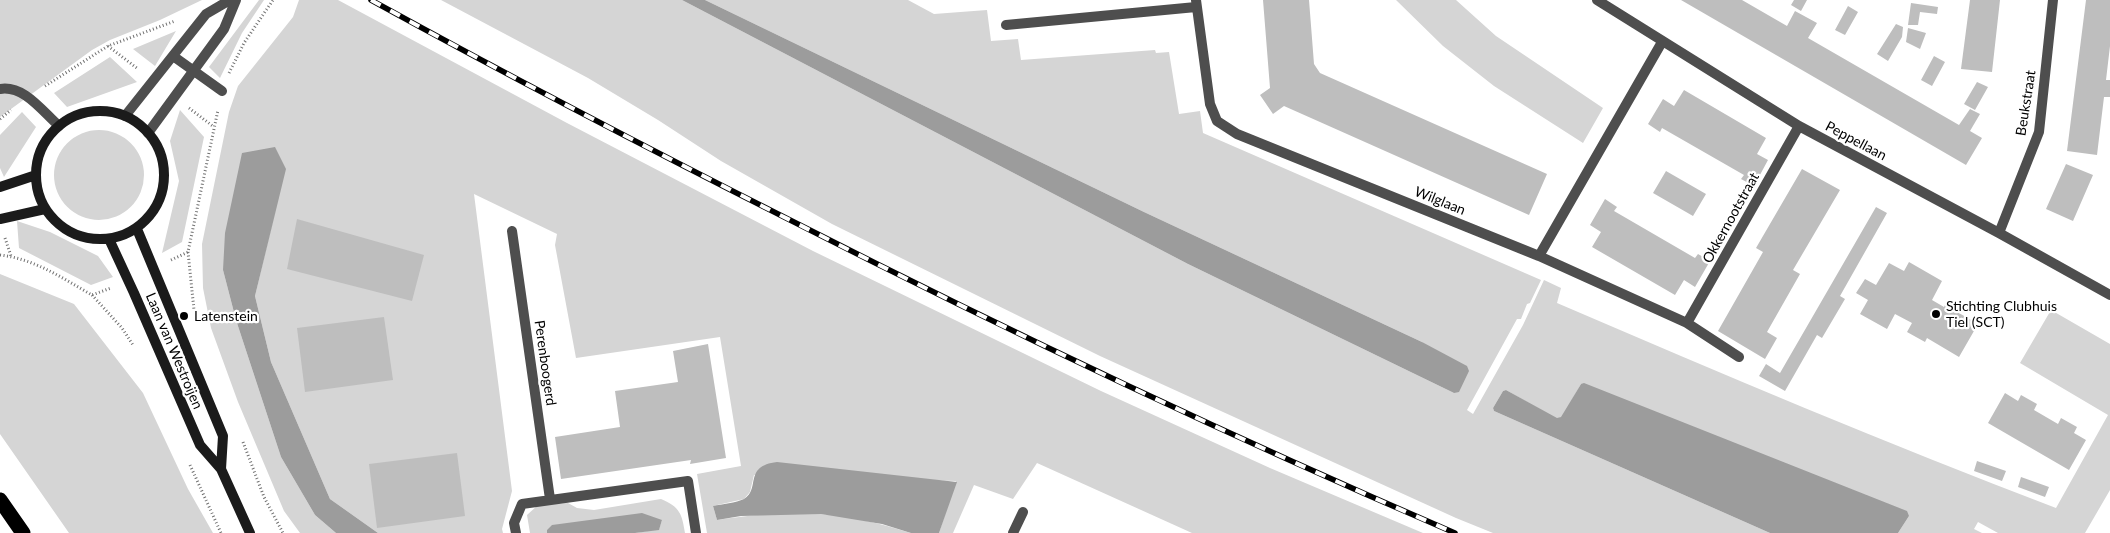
<!DOCTYPE html>
<html>
<head>
<meta charset="utf-8">
<style>
  body { margin:0 }
  canvas { display:block; background:#fff }
</style>
</head>
<body>
<canvas width="2110" height="533"></canvas>
<script>
const context = document.querySelector('canvas').getContext('2d');
context.lineJoin = 'round';
function paint(path, color) {
  context.fillStyle = color;
  context.fill(path, 'evenodd');
}
function strokePath(path, color, width, dash) {
  context.strokeStyle = color;
  context.lineWidth = width;
  context.lineCap = dash ? 'butt' : 'round';
  context.setLineDash(dash || []);
  context.stroke(path);
}
function label(font, color, halo, rows, align = 'center') {
  context.font = font + ' Lato,sans-serif';
  context.lineWidth = 4.5;
  context.setLineDash([]);
  context.textBaseline = 'middle';
  context.strokeStyle = halo;
  context.fillStyle = color;
  for (const [text, x, y, turn = 0] of rows) {
    context.save();
    context.translate(x, y);
    context.rotate((+turn || 0) * Math.PI / 180);
    context.textAlign = isNaN(turn) ? turn : align;
    if (halo) context.strokeText(text, 0, 0);
    context.fillText(text, 0, 0);
    context.restore();
  }
}
paint(new Path2D(`
  M0 0H202L160 20 110 40 92 50 0 117Z
  M259 0H264L242 33 220 78 209 67Z
  M299 0H338L567 123 813 251 1101 391 1270 468 1423 533H1192L1037 463 1013 499 974 485 953 533H939L956 481 754 475 750 492 744 499 713 506 717 520C751 515 787 512 821 514 851 516 882 524 911 533H707L697 474 741 466 720 337 576 358 555 245 557 234 474 194 512 491 502 529 503 533H378L330 499 271 362 255 296 285 169 223 270 236 320 281 457 315 515 336 533H300L284 511 238 402 211 328 203 288 202 244 229 112 238 86 293 17Z
  M441 0H682L1188 264 1454 393 1422 342 1144 212 705 0H908L934 14 987 10 991 41 1018 39 1021 60 1155 50 1156 53 1169 52 1179 114 1200 111 1203 133 1541 280 1530 303 1527 304 1521 319H1517L1467 410 1473 414 1523 325 1544 280 1561 288 1557 303C1722 374 1888 444 2056 508L2108 415 2020 363 2051 310 2110 344V490L2085 533H1998L1978 522 1974 529 1982 533H1898L1909 516 1581 384 1562 417 1557 419 1506 390 1503 391 1493 408 1494 411 1770 533H1493L1456 518 1100 356 832 224 721 161 658 120 588 78Z
  M1396 0H1456L1496 36 1603 108 1583 143 1494 86 1443 46Z
  M176 31 155 66 133 49Z
  M110 57 137 82 67 107 54 93Z
  M180 110 204 137 182 242 162 253 179 181 170 141Z
  M22 112 36 127 4 177 0 168V135Z
  M54 175a45 45 0 1 1 90 0a45 45 0 1 1-90 0Z
  M17 221 50 232 98 256 113 277 91 285 19 248Z
  M0 274 74 304 143 393 188 489 213 533H69L0 434Z
  M661 499C680 507 682 514 685 533H635L659 529 662 520 547 530V533H530L527 515 538 505 568 503 577 508 594 510Z`), '#d5d5d5');
paint(new Path2D(`
  M682 0H705L1144 212 1422 342 1467 366 1469 371 1459 392 1454 393 1188 264Z
  M275 147 286 169 255 296 271 362 330 499 378 533H336L315 515 281 457 236 320 223 270 225 233 242 153Z
  M1584 383 1907 511 1909 516 1898 533H1770L1494 411 1493 408 1503 391 1506 390 1557 418 1561 417 1581 384Z
  M777 462 957 482 939 533H911L882 524 821 514 741 516 717 520 713 506C722 504 736 503 744 499 761 489 743 466 777 462Z
  M642 513 662 520 659 530 635 533H547V530L552 525Z`), '#9c9c9c');
paint(new Path2D(`
  M1263 0H1309L1314 64 1320 73 1547 174 1529 215 1284 106 1273 114 1260 95 1270 88Z
  M1681 0H1742L1787 26 1795 11 1817 23 1808 38 1959 125 1970 109 1980 114 1970 131 1982 138 1966 165Z
  M1794 0H1807L1801 11 1791 5Z
  M1970 0H2000L1992 72 1961 69Z
  M2086 0H2110V46L2106 80H2110V97H2104L2097 155 2067 151Z
  M1911 3 1938 7 1937 14 1920 12 1918 25H1908Z
  M1848 6 1858 12 1845 35 1835 30Z
  M1896 24 1903 27 1902 37 1888 61 1877 54Z
  M1908 28 1926 33 1920 49 1906 42Z
  M1934 56 1945 62 1932 86 1921 80Z
  M1977 82 1988 87 1975 110 1964 104Z
  M1684 90 1766 138 1757 154 1768 160 1754 186 1741 179 1744 175 1662 128 1660 132 1648 124 1663 99 1674 106Z
  M2066 164 2093 175 2073 221 2046 209Z
  M1802 169 1840 190 1793 270 1800 274 1767 332 1777 338 1765 359 1718 331 1763 252 1756 248Z
  M1666 171 1706 194 1693 216 1653 193Z
  M1605 199 1617 207 1614 211 1695 258 1698 254 1710 261 1695 287 1684 280 1675 295 1592 247 1601 232 1590 225Z
  M1876 207 1887 213 1840 296 1845 299 1822 338 1817 335 1785 391 1759 376 1766 364 1780 373Z
  M297 219 424 255 412 301 287 269Z
  M1909 262 1942 281 1932 300 1944 307 1945 305 1978 324 1959 357 1927 338 1925 342 1907 332 1912 323 1895 314 1887 329 1860 314 1868 300 1856 293 1865 279 1876 285 1889 263 1904 271Z
  M384 317 393 380 305 392 297 328Z
  M708 344 726 458 690 464 691 460 561 479 555 437 620 427 615 391 678 382 673 351Z
  M2005 393 2018 401 2021 395 2037 404 2034 410 2058 424 2061 418 2077 427 2074 433 2086 440 2069 470 1988 423Z
  M457 453 465 516 377 528 369 464Z
  M1977 461 2006 471 2002 481 1974 471Z
  M2021 477 2049 487 2045 497 2018 487Z`), '#bebebe');
strokePath(new Path2D(`
  M108 46 138 69
  M229 73 244 43 273 0
  M45 86 108 46 175 21
  M189 108 214 127
  M0 119 11 110
  M5 238 11 256
  M188 252 194 310
  M0 255C35 259 62 278 92 295L111 288
  M171 260 188 252 218 110
  M92 295 122 328 133 345
  M243 442 264 497 283 533
  M190 465 221 533`), '#707070', 3, [1, 2.5]);
strokePath(new Path2D(`
  M0 89C24 85 42 111 59 126
  M512 231 550 499
  M516 533 514 523 522 504 688 481 696 533
  M1013 533 1023 512`), '#4e4e4e', 10);
strokePath(new Path2D(`
  M1196 0 1210 104 1217 121 1237 134 1539 256 1662 42
  M1597 0 1799 126 1999 233 2110 295
  M1006 25 1196 7
  M173 56 222 91
  M125 116 206 14 230 0
  M148 133 224 29 236 0
  M1999 233 2039 132 2053 0
  M1539 256 1687 323 1739 357
  M1687 323 1799 126`), '#4e4e4e', 10);
strokePath(new Path2D(`
  M36 175a64 64 0 1 1 128 0a64 64 0 1 1-128 0Z
  M0 187 36 175
  M0 219 45 209
  M137 229 223 436 221 469
  M109 239 134 293 200 445 221 469 250 533`), '#1b1b1b', 10);
strokePath(new Path2D(`
  M0 500 23 533`), '#000', 15);
const rail = new Path2D(`
  M371 0C509 76 649 149 790 220 1008 331 1229 436 1455 533`);
strokePath(rail, '#000', 5.5);
strokePath(rail, '#fff', 4, [11]);
for (const [x, y, r, color] of [
  [1936,314,5,"#000"],
  [184,316,5,"#000"]
]) {
  const dot = new Path2D();
  dot.arc(x, y, r, 0, 2 * Math.PI);
  context.fillStyle = color;
  context.fill(dot);
  strokePath(dot, '#fff', 2);
}
label('14px', '#000', '#fff', [
  ["Beukstraat",2026,103,-81],
  ["Peppellaan",1856,141,28],
  ["Wilglaan",1440,201,22],
  ["Okkernootstraat",1731,218,-61],
  ["Laan van Westroijen",174,351,67],
  ["Perenboogerd",545,363,82]
]);
label('14px', '#000', '#fff', [
  ["Stichting Clubhuis",1946,306],
  ["Tiel (SCT)",1946,322],
  ["Latenstein",194,316]
], 'left');
</script>
</body>
</html>
